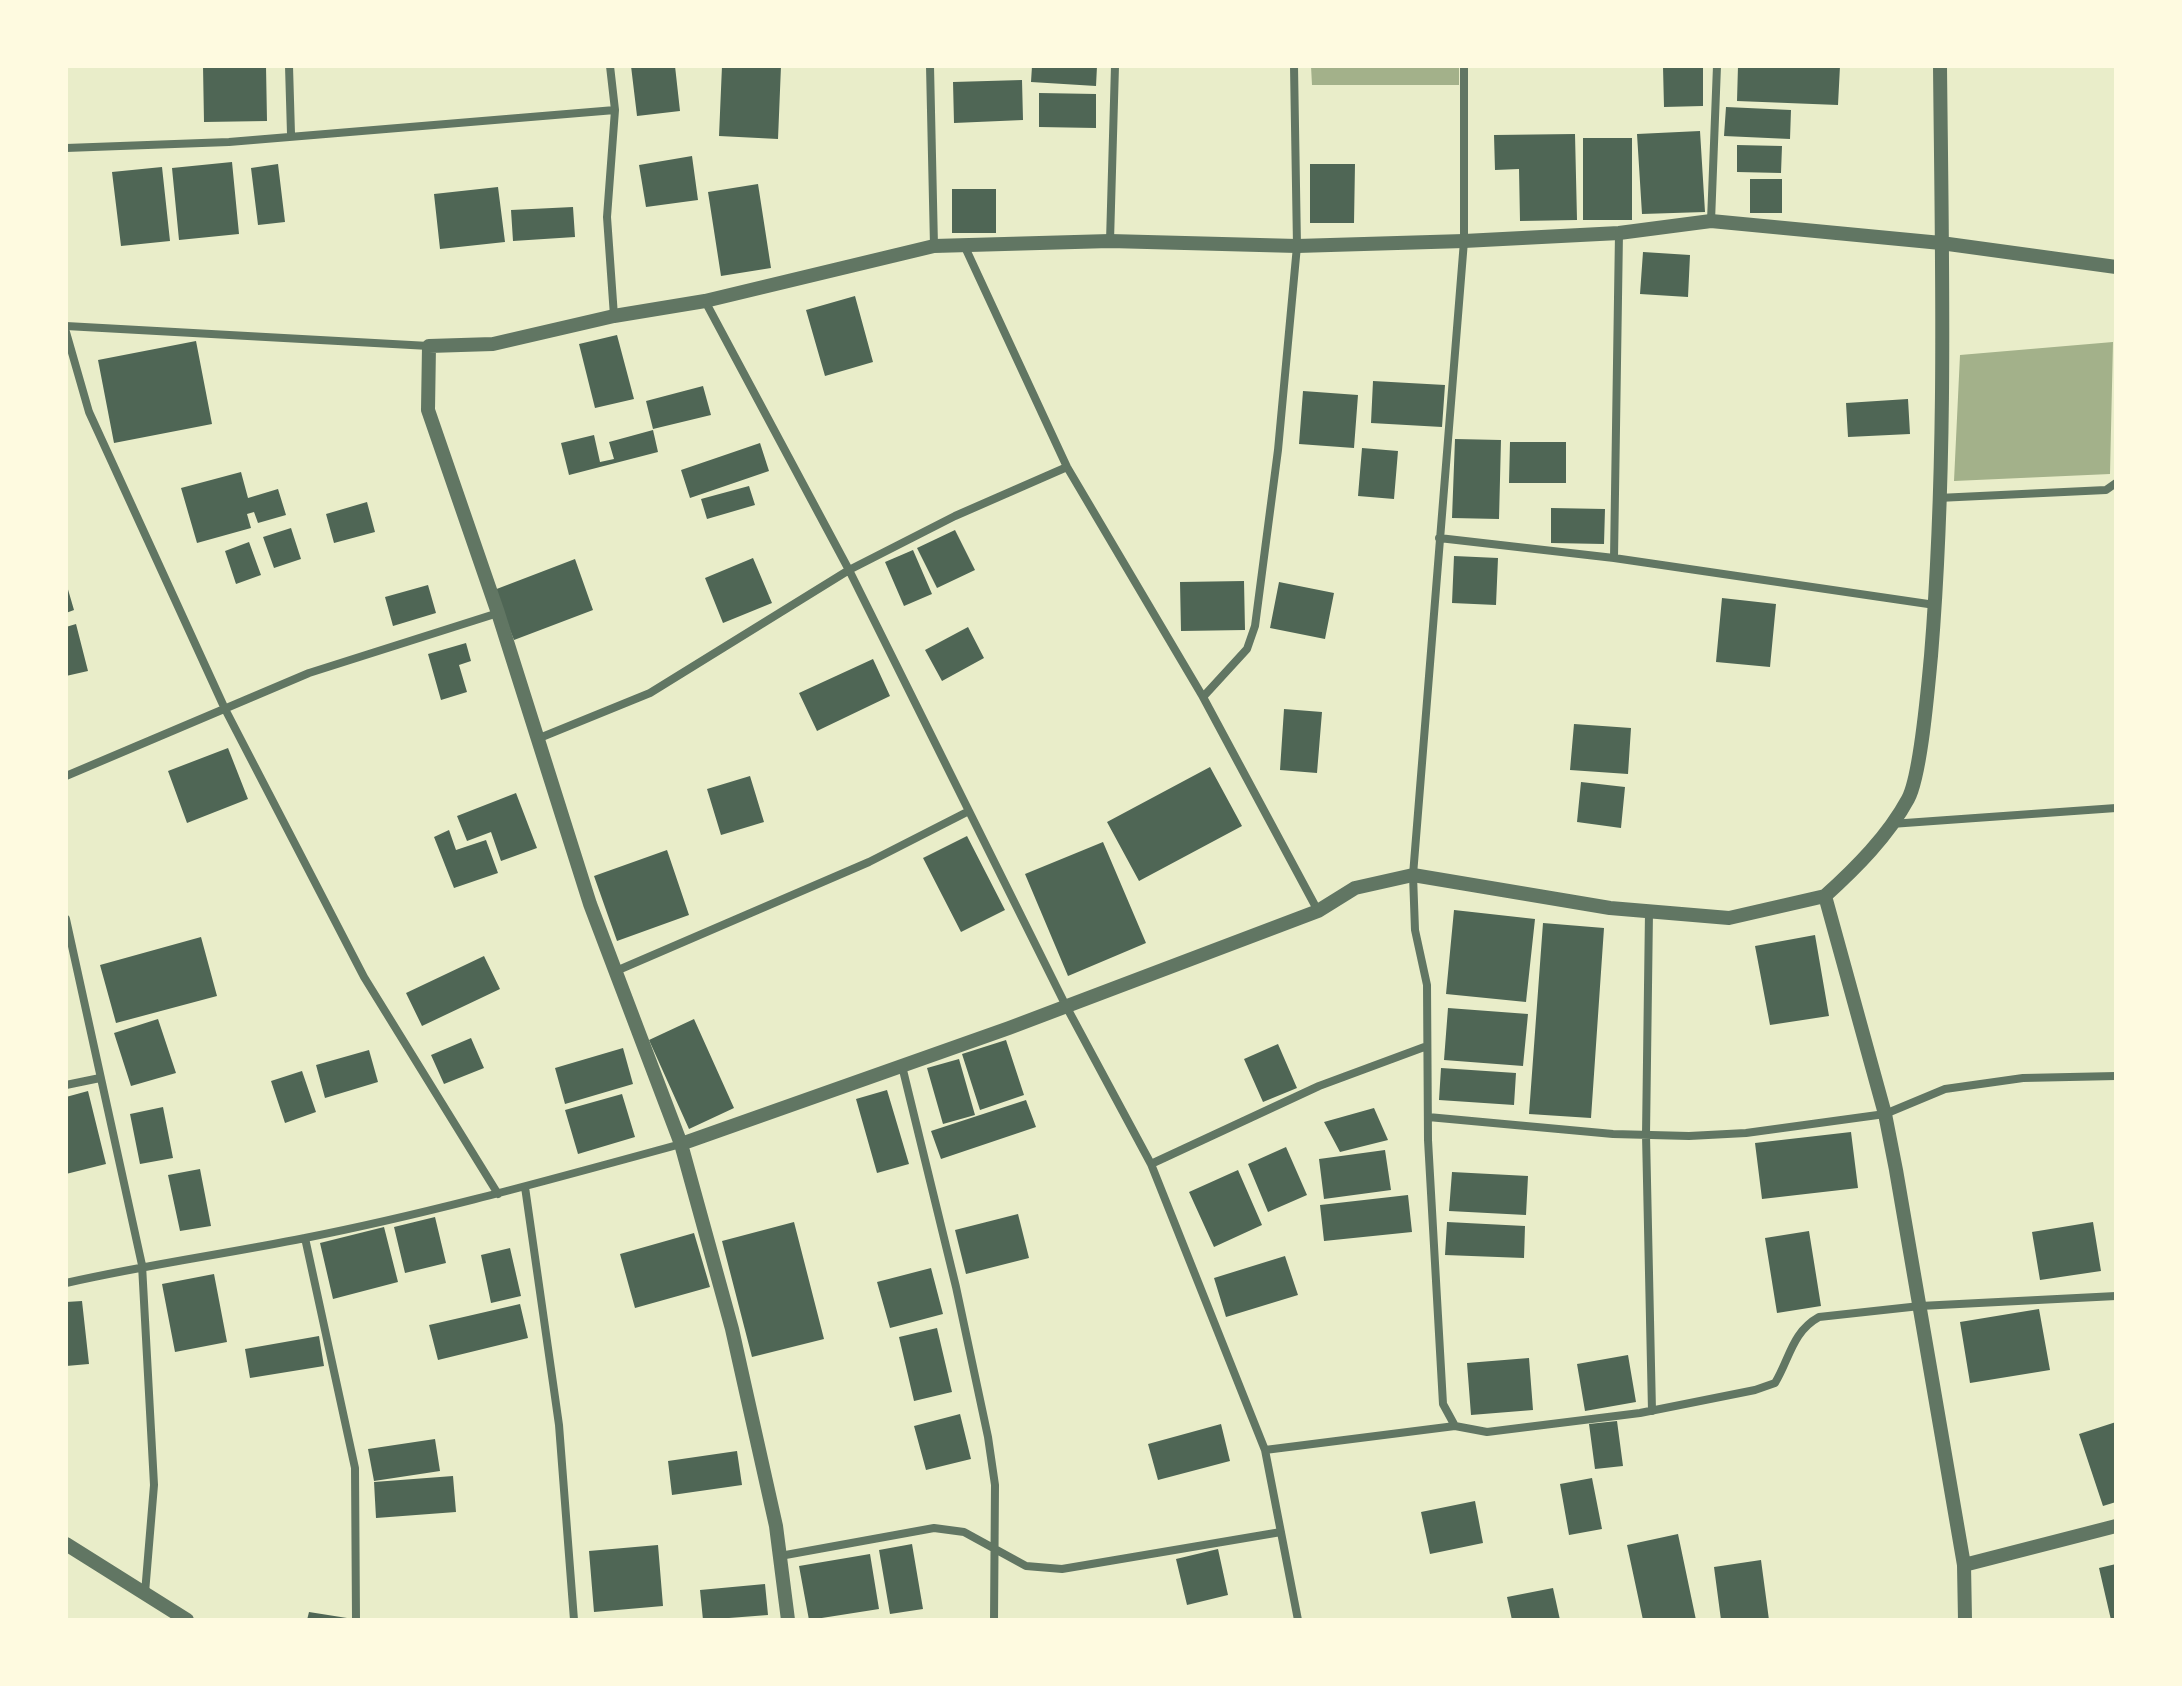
<!DOCTYPE html>
<html>
<head>
<meta charset="utf-8">
<style>
  body { margin:0 }
  #map { position:relative; width:2182px; height:1686px; overflow:hidden; background:#e9edc9; font-family:Barlow,sans-serif }
  canvas { display:block }
  .frame { position:absolute; inset:0; border:68px solid #fefae0; pointer-events:none }
</style>
</head>
<body>
<div id="map">
<canvas width="2182" height="1686"></canvas>
<div class="frame"></div>
</div>
<script>
const context = document.querySelector('canvas').getContext('2d');
context.lineJoin = 'round';
function paint(path, color) {
  context.fillStyle = color;
  context.fill(path, 'evenodd');
}
function strokePath(path, color, width, dash) {
  context.strokeStyle = color;
  context.lineWidth = width;
  context.lineCap = dash ? 'butt' : 'round';
  context.setLineDash(dash || []);
  context.stroke(path);
}
paint(new Path2D(`
  M1311 66H1459V85H1312Z
  M2113 342 2110 474 1954 481 1960 355Z`), '#a3b18a');
paint(new Path2D(`
  M203 66H266L267 121 204 122Z
  M631 66H675L680 111 637 116Z
  M722 66H781L778 139 719 136Z
  M1032 66H1097L1096 86 1031 82Z
  M1703 66V106L1664 107 1663 67Z
  M1738 66H1840L1838 105 1737 101Z
  M1022 80 1023 120 954 123 953 82Z
  M1039 93 1096 94V128L1039 127Z
  M1726 107 1791 110 1790 139 1724 136Z
  M1700 131 1705 212 1642 214 1637 134Z
  M1575 134 1577 220 1520 221 1519 169 1495 170 1494 135Z
  M1583 138H1632V220H1583Z
  M1737 145 1782 146 1781 173 1737 172Z
  M692 156 698 200 646 207 639 165Z
  M232 162 239 234 179 240 172 168Z
  M278 164 285 222 258 225 251 168Z
  M1310 164H1355L1354 223H1310Z
  M162 167 170 241 121 246 112 172Z
  M1750 179H1782V213H1750Z
  M758 184 771 268 721 276 708 192Z
  M498 187 505 242 440 249 434 194Z
  M952 189H996V233H952Z
  M573 207 575 237 513 241 511 210Z
  M1643 252 1690 255 1688 297 1640 294Z
  M855 296 873 362 825 376 806 310Z
  M617 335 634 399 595 408 579 344Z
  M196 341 212 424 114 443 98 360Z
  M1373 381 1445 385 1442 427 1371 423Z
  M703 386 711 415 653 429 646 401Z
  M1303 391 1358 395 1354 448 1299 444Z
  M1908 399 1910 434 1848 437 1846 403Z
  M653 430 658 452 569 475 561 443 594 435 600 462 614 459 609 442Z
  M1455 439 1501 440 1499 519 1452 518Z
  M1510 442H1566V483H1509Z
  M760 443 769 471 690 498 681 470Z
  M1362 448 1398 451 1394 499 1358 496Z
  M241 472 248 498 278 489 286 515 258 523 254 512 247 514 251 528 197 543 181 488Z
  M749 486 755 505 707 519 701 499Z
  M367 502 375 532 334 543 326 514Z
  M1551 508 1605 509 1604 544 1551 543Z
  M291 528 301 559 274 568 263 537Z
  M955 530 975 570 937 588 917 548Z
  M249 542 261 575 236 584 225 551Z
  M913 550 932 594 904 606 885 562Z
  M1454 556 1498 558 1496 605 1452 603Z
  M753 558 772 603 723 623 705 578Z
  M575 559 593 610 514 640 494 590Z
  M1244 581 1245 630 1181 631 1180 582Z
  M1279 582 1334 593 1325 639 1270 628Z
  M428 585 436 613 393 626 385 597Z
  M67 586 74 610 66 613V587Z
  M1722 598 1776 604 1770 667 1716 662Z
  M76 624 88 671 66 676V627Z
  M968 627 984 658 942 681 925 650Z
  M466 643 471 661 459 665 467 692 441 700 428 654Z
  M873 659 890 696 817 731 799 693Z
  M1284 709 1322 712 1317 773 1280 770Z
  M1574 724 1631 728 1628 774 1570 770Z
  M228 748 248 799 187 823 168 771Z
  M1210 767 1242 826 1139 881 1107 822Z
  M750 776 764 822 721 835 707 789Z
  M1581 782 1625 787 1621 828 1577 822Z
  M516 793 537 848 501 861 491 832 467 841 457 816Z
  M449 830 456 850 486 840 498 873 454 888 434 837Z
  M967 836 1005 910 961 932 923 858Z
  M1103 842 1146 943 1068 976 1025 874Z
  M667 850 689 915 617 941 594 876Z
  M1454 910 1535 919 1526 1002 1446 994Z
  M1543 923 1604 928 1591 1118 1529 1114Z
  M1815 935 1829 1016 1770 1025 1755 946Z
  M201 937 217 996 116 1023 100 965Z
  M484 956 500 989 422 1026 406 993Z
  M1448 1008 1528 1014 1523 1066 1444 1060Z
  M158 1019 176 1073 131 1086 114 1033Z
  M694 1019 734 1108 689 1129 649 1040Z
  M471 1038 484 1068 444 1084 431 1055Z
  M1006 1040 1024 1095 980 1110 962 1054Z
  M1278 1044 1297 1088 1263 1102 1244 1059Z
  M623 1048 633 1084 565 1104 555 1068Z
  M369 1050 378 1082 325 1098 316 1065Z
  M959 1059 975 1115 943 1124 927 1068Z
  M1441 1068 1516 1073 1514 1105 1439 1100Z
  M302 1071 316 1112 285 1123 271 1081Z
  M887 1090 909 1164 877 1173 856 1099Z
  M88 1091 106 1164 66 1174V1097Z
  M622 1094 635 1137 578 1154 565 1110Z
  M1026 1100 1036 1127 941 1159 931 1131Z
  M163 1107 173 1158 140 1164 130 1114Z
  M1374 1108 1388 1140 1340 1152 1324 1122Z
  M1851 1132 1858 1188 1762 1199 1755 1143Z
  M1286 1147 1307 1195 1268 1212 1248 1164Z
  M1385 1150 1391 1190 1324 1199 1319 1159Z
  M200 1169 211 1226 180 1231 168 1175Z
  M1238 1170 1262 1225 1214 1247 1189 1192Z
  M1452 1172 1528 1176 1526 1215 1449 1211Z
  M1408 1195 1412 1232 1324 1241 1320 1205Z
  M1018 1214 1029 1258 966 1274 955 1230Z
  M435 1217 446 1263 405 1273 394 1227Z
  M794 1222 824 1339 752 1357 722 1241Z
  M1447 1222 1525 1226 1524 1258 1445 1255Z
  M2093 1222 2101 1271 2040 1280 2032 1232Z
  M384 1227 398 1282 333 1299 320 1243Z
  M1809 1231 1821 1306 1777 1313 1765 1238Z
  M694 1233 710 1287 635 1308 620 1254Z
  M510 1248 521 1296 491 1303 481 1255Z
  M1285 1256 1298 1295 1226 1317 1214 1278Z
  M931 1268 943 1314 890 1328 877 1282Z
  M214 1274 227 1342 175 1352 162 1284Z
  M82 1301 89 1364 66 1366V1302Z
  M520 1304 528 1338 438 1360 429 1325Z
  M2039 1309 2050 1370 1970 1383 1960 1322Z
  M937 1328 952 1392 914 1401 899 1337Z
  M319 1336 324 1366 250 1378 245 1349Z
  M1628 1355 1636 1402 1585 1411 1577 1364Z
  M1529 1358 1533 1410 1471 1415 1467 1363Z
  M960 1414 971 1459 926 1470 914 1426Z
  M1617 1421 1623 1466 1595 1469 1589 1424Z
  M2116 1422V1502L2103 1506 2079 1434Z
  M1221 1424 1230 1461 1158 1480 1148 1444Z
  M435 1439 440 1471 374 1481 368 1449Z
  M737 1451 742 1485 672 1495 668 1461Z
  M453 1476 456 1512 376 1518 374 1482Z
  M1592 1478 1602 1529 1569 1535 1560 1484Z
  M1475 1501 1483 1543 1430 1554 1421 1512Z
  M1678 1534 1696 1620H1643L1627 1545Z
  M912 1544 923 1609 890 1614 879 1550Z
  M658 1545 663 1606 594 1612 589 1551Z
  M1218 1549 1228 1595 1187 1605 1176 1559Z
  M870 1554 879 1609 809 1620 799 1566Z
  M1761 1560 1769 1620H1721L1714 1567Z
  M2116 1564V1620H2111L2099 1568Z
  M765 1584 768 1615 703 1620 700 1590Z
  M1553 1588 1560 1620H1512L1507 1597Z
  M309 1612 347 1618V1620H307Z`), '#4f6655');
strokePath(new Path2D(`
  M289 66 291 134
  M610 66 615 110 607 217 614 316
  M930 66 934 246
  M1464 66V241L1413 875 1415 930 1427 985 1428 1140 1443 1404 1455 1426 1487 1432 1640 1413 1755 1390 1775 1383C1790 1358 1792 1332 1819 1317L1920 1306 2116 1296
  M66 148 229 142 615 110
  M1711 221 1717 66
  M1110 241 1115 66
  M964 245 1067 467 1203 697 1318 911
  M705 301 849 570 1066 1006 1151 1164 1265 1450 1298 1620
  M66 326 429 346
  M66 332 89 412 225 709 364 977 498 1194
  M1938 498 2106 490 2116 483
  M1439 538 1614 558 1935 605
  M1614 558 1619 233
  M1203 697 1247 649 1255 626 1278 450 1297 246 1294 66
  M537 739 650 693 849 570 955 516 1067 467
  M66 776 309 673 498 613
  M1891 824 2116 808
  M1649 912 1646 1135 1652 1411
  M66 919 142 1265 154 1485 145 1593
  M616 971 869 862 969 811
  M902 1066 956 1287 988 1437 995 1485 994 1620
  M66 1085 100 1078
  M1428 1117 1613 1134 1689 1136 1746 1133 1885 1114 1945 1089 2023 1078 2116 1076
  M1151 1164 1319 1086 1427 1046
  M525 1187 559 1425 574 1620
  M305 1238 355 1468 356 1620
  M66 1283C145 1265 225 1254 305 1238 432 1213 556 1178 681 1144
  M1265 1450 1455 1426
  M780 1556 934 1528 964 1532 1026 1566 1062 1569 1281 1532`), '#617663', 8);
strokePath(new Path2D(`
  M1940 66C1942 262 1947 460 1931 656 1928 686 1921 775 1908 799 1888 836 1856 868 1825 896L1885 1114 1896 1170 1964 1565 1965 1620
  M681 1144 1009 1028 1318 911 1355 888 1413 875 1610 908 1729 918 1825 896
  M66 1544 187 1620
  M1964 1565 2116 1526
  M788 1620 776 1526 732 1329 681 1144 590 904 498 613 428 410 429 346 493 344 614 316 705 301 934 246 1110 241 1297 246 1464 241 1619 233 1711 221 1941 243 2116 267`), '#617663', 14);
</script>
</body>
</html>
